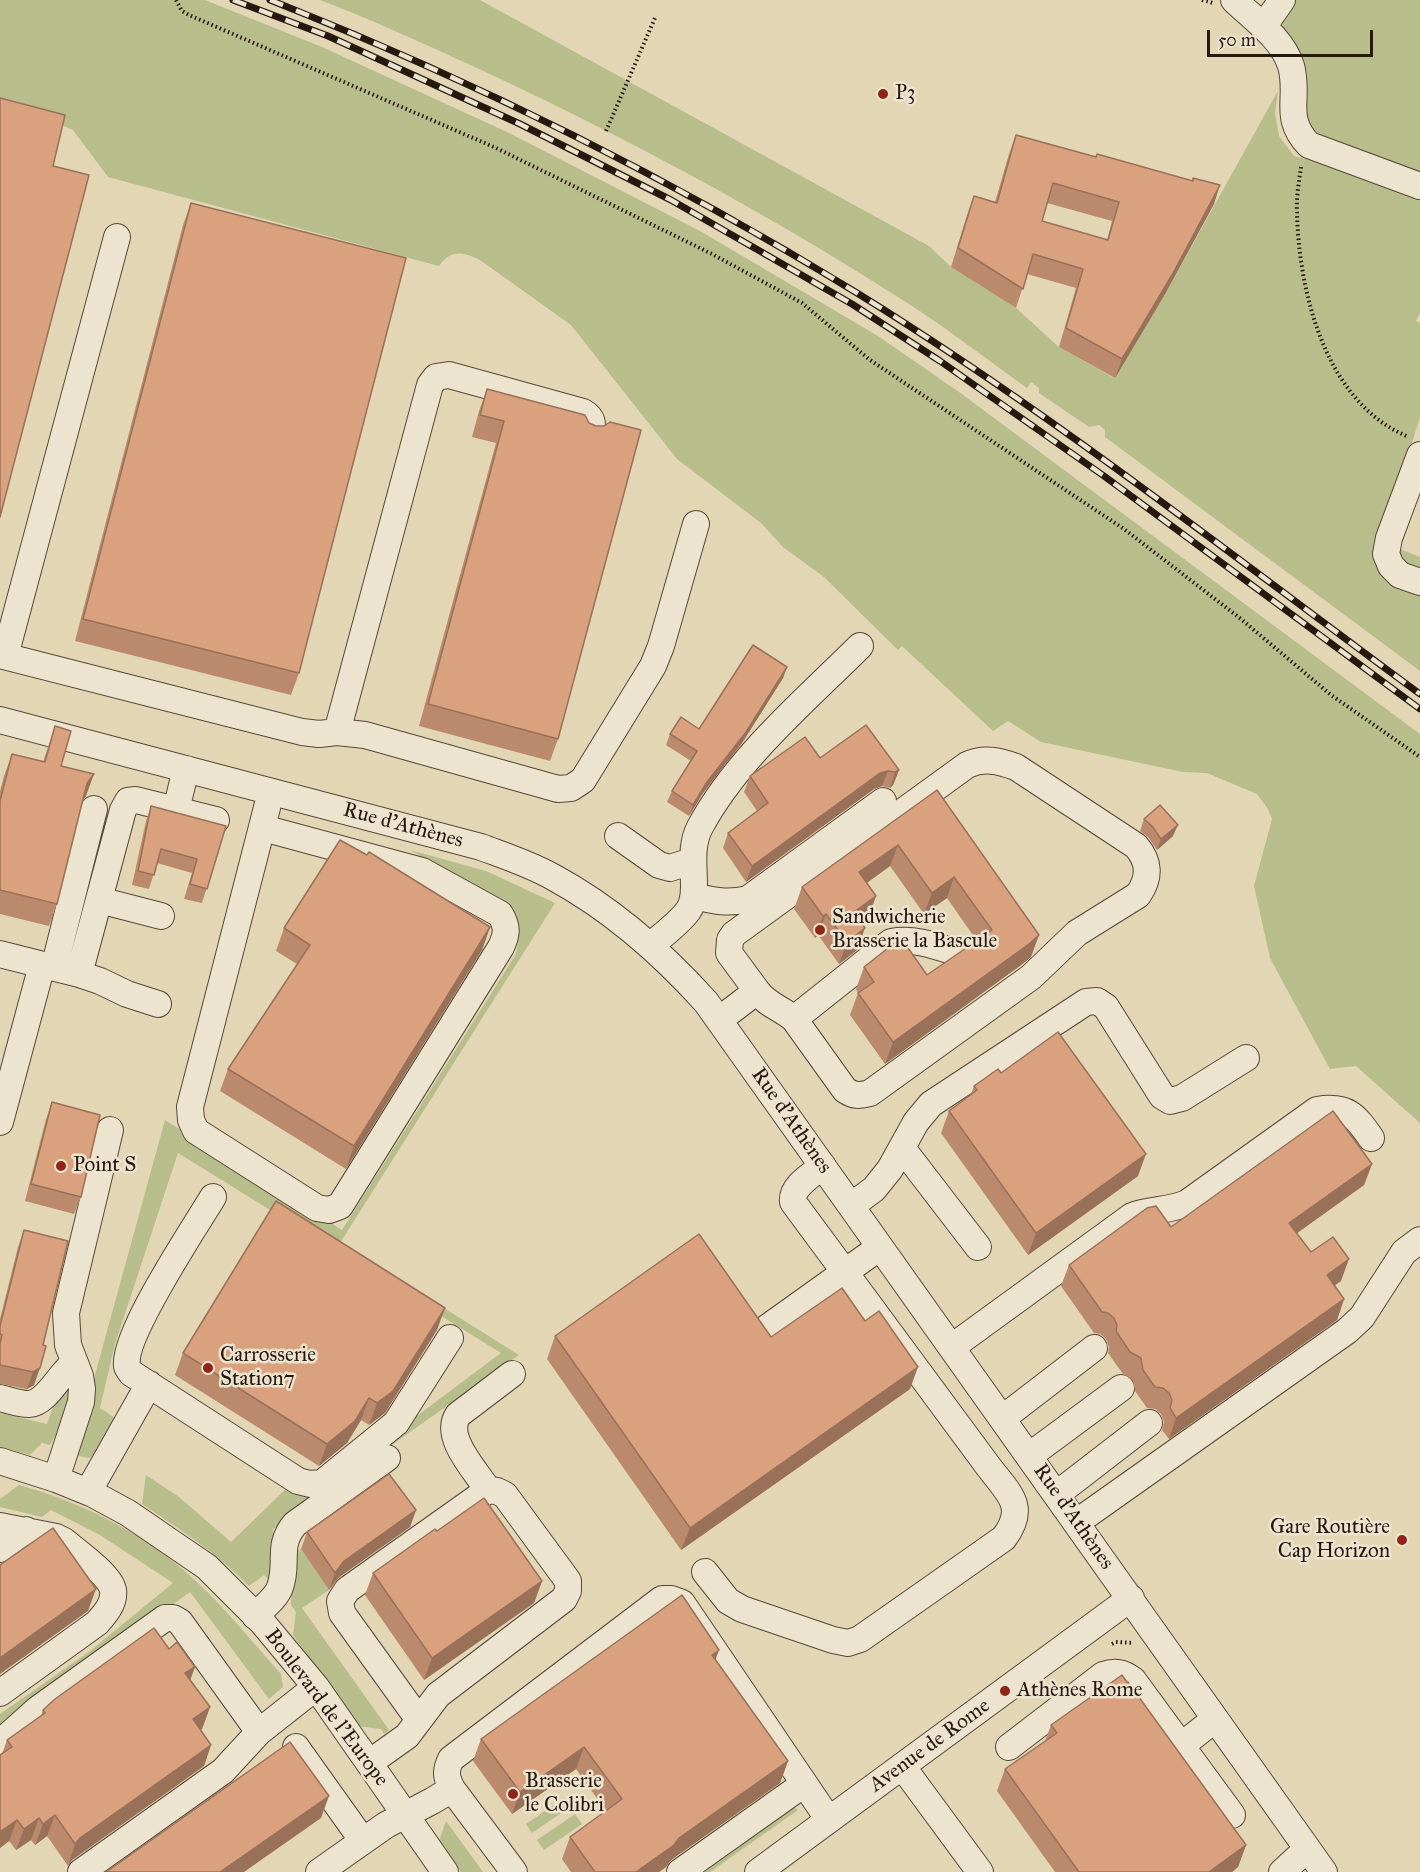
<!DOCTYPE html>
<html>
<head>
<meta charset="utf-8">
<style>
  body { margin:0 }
  #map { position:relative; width:1420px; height:1872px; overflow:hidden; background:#e2d6b5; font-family:"IM FELL Great Primer",serif }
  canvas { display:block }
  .scale { position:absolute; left:1207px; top:30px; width:166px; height:27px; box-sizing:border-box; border:3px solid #27180f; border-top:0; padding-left:8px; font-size:18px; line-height:21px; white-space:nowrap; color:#27180f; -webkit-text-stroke:4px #ece4cf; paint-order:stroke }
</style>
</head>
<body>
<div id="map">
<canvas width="1420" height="1872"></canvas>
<div class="scale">50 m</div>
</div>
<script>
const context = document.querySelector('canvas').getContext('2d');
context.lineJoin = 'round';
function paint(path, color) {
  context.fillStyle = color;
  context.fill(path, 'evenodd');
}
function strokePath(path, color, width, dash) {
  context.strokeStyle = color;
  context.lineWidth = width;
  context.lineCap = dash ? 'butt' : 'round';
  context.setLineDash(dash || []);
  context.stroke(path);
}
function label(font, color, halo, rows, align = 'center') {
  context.font = font + ' "IM FELL Great Primer",serif';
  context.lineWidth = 5;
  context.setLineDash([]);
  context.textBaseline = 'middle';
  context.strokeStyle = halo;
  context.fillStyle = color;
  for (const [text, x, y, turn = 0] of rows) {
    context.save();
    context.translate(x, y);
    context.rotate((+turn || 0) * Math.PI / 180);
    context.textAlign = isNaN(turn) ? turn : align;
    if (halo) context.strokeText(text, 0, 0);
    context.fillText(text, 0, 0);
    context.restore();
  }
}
paint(new Path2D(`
  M0 0H205L322 47 507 132 700 231 878 336 959 392 1420 734V1123L1356 1066 1330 1069 1270 958 1254 886 1272 819 1268 809 1257 794 1207 773 1183 772 1041 742 1008 721 993 731 902 646 898 650 824 577 783 547 761 523 677 459 571 325 480 260C463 252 451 249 439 266L108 177 73 130 0 98Z
  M320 0H480L929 246 951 267 1016 308 1059 347 1114 378 1165 294 1278 91 1275 113 1279 136 1294 156 1369 175 1420 198V313L1416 321 1420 323V417L1381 542 1420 557V671L1105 437V430L1099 425 1089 427 1039 393V388L1031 382 1027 388C985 358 944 326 901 299 762 210 616 132 466 63 418 41 370 19 320 0Z
  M1294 0H1420V179L1308 135 1282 24 1285 12Z
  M410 850 486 871 555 903 340 1243 519 1355 273 1529 272 1572 269 1580 264 1575 249 1586C216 1553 182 1530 142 1504L146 1475 179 1497 231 1542 289 1486 338 1475 501 1353 178 1153 115 1344 100 1408 115 1418 94 1455 89 1458 73 1455 165 1120 342 1230 516 954C518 942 520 930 513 917 504 901 430 862 410 850Z
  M68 1389 72 1391 66 1416 50 1445 42 1443 30 1455 0 1447V1413L47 1424C52 1411 56 1395 68 1389Z
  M19 1485C83 1502 150 1537 198 1583 228 1611 254 1644 281 1674L283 1687 269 1699 190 1592 0 1730V1714L90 1651 173 1583 100 1535 51 1510 42 1517 0 1507V1499Z
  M301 1549 329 1590 302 1608 389 1730 384 1734 381 1729 357 1726 293 1635 296 1612 291 1605 293 1553Z
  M564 1798 570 1807 532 1833 526 1824Z
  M794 1808 798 1810 710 1872H704Z
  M575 1814 582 1824 544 1850 537 1840Z
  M446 1821 483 1872H461L439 1841Z`), '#b7bd8b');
const minor = new Path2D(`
  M1234 0C1254 19 1283 39 1291 66 1300 98 1282 117 1309 145L1420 186
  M1263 27 1282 0
  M1420 455 1389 538 1386 554 1391 566 1400 575 1420 582
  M0 655 302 732 319 734 337 732 430 385 436 377 449 375 583 412C593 418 593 423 591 434
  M5 656 117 237
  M0 720 481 847C505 856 530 864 553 877 612 909 661 952 706 1002L1324 1872
  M337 732 365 735 558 789 571 788 583 780 653 666 661 646 696 524
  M176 810 216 820
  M263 828 422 871 500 914C508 927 507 934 501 947L340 1206 329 1210 317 1208 196 1131 191 1120 190 1107 271 792
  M618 836 659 865 670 868 692 861
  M694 896C714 901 728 904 748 899L883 801
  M99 900 161 916
  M651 945C663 935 678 924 688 911 702 891 685 855 700 827 737 758 805 701 860 646
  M0 954 79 974 100 981 127 994 158 1004
  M54 968 94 809
  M79 974 123 810 128 801 136 800 176 810 186 769
  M794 1019 891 942C914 938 933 945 955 952
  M719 1020 757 991 729 953 730 940 734 934 967 765C984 757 999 761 1016 767L1136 846C1150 862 1150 878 1138 895L1077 933 1031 977 870 1093C859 1096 854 1096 845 1090L794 1019C781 1008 767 1005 757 991
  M0 1122 42 965
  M902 1148 978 1247
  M213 1197C195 1227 122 1336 127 1366 127 1368 130 1371 131 1373L298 1481 310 1484 322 1483 396 1423 450 1338
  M851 1206 874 1189 890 1169 916 1122 931 1104 1086 1002 1097 1001 1106 1007 1162 1096 1170 1101 1182 1098 1246 1058
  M764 1330 880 1247
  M952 1347 1132 1216C1150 1209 1169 1211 1187 1203L1317 1110C1347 1105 1355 1115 1371 1138
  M0 1398C9 1400 19 1404 29 1404 47 1403 59 1374 74 1363
  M1003 1418 1094 1348
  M1029 1456 1121 1388
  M0 1461 56 1479 93 1494 128 1513 207 1567 262 1622 316 1687 445 1872
  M56 1479 81 1402 82 1389 80 1376 68 1345 66 1313 110 1130
  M488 1490C476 1471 443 1437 458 1415L512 1374
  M88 1492 149 1384
  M1057 1494 1149 1423
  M1077 1522 1347 1331 1362 1317 1404 1252 1420 1240
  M0 1526 56 1537 64 1541C76 1551 110 1575 113 1590 115 1603 105 1614 97 1623L0 1693
  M0 1549 26 1530
  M705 1572 728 1601 742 1609 833 1640 848 1643 860 1639 1004 1538C1028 1506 1008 1493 988 1466L793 1202C791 1186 812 1175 823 1166
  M255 1616C263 1608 277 1597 280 1587 289 1563 276 1546 295 1524L387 1458
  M0 1743 38 1709 165 1618H173L180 1622 259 1732
  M1181 1746 1215 1719
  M296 1747 363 1841
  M1009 1747 1103 1675C1115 1671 1123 1672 1133 1680L1232 1815
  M369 1763 407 1736 438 1695 564 1599 568 1591V1581L505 1495 497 1491 488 1490 347 1590 340 1601 342 1613 419 1720
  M902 1766 980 1872
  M452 1789 514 1872
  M81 1872 223 1771 259 1732 316 1687
  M319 1872 386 1825 432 1801 452 1789C446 1777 445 1771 451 1759L662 1599H671L682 1603 829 1820
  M680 1872 804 1784
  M758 1872 1131 1598
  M1282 1872 1306 1850`);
strokePath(minor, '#564838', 28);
strokePath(new Path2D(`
  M176 0 182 11 189 15 494 147 712 254 802 303 870 360 1124 529 1241 619 1331 695 1420 757
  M1202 0 1213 3
  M606 131 655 18
  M1301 167C1299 182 1296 198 1297 213 1299 293 1326 404 1409 437
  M1112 1644 1116 1642 1134 1643`), '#27180f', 4, [1.5, 3]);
strokePath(minor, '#ece4cf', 26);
const rail = new Path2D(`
  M233 0 328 36 520 124 671 200 852 304 940 361 1104 476 1420 709
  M270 0C473 80 671 179 857 293 1053 414 1235 558 1420 694`);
strokePath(rail, '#27180f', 7);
strokePath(rail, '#ece4cf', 4.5, [14]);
paint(new Path2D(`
  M1016 135 1096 157 1192 181 1193 178 1214 204 1165 294 1115 378 1059 347 1076 288 1027 274 1016 308 951 267 967 215 974 196 995 202 1009 154ZM1047 203 1112 221 1107 240 1042 221Z
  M191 203 299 673 291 695 75 641 183 225Z
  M487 389 589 423 596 426 558 739 550 761 419 726 496 443 472 437 479 411Z
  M787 667 783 678 742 743 703 793 689 816 667 802 672 791 691 761 666 745 670 734 699 729Z
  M55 726 61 766 86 796 83 800 57 904 49 926 0 914V791L4 776 12 754 43 762Z
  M820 758 899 770 893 785 890 788 882 786 874 789 746 882 723 848 728 833 757 811 744 792 750 776Z
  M937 790 1031 957 1021 965 885 1064 850 1015 858 993 856 989 864 967 927 975 977 941 947 898 924 914 890 866 867 883 876 896 868 918 861 923 857 950 839 964 818 935 815 938 794 909 802 887Z
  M151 806 226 826 202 903 184 899 192 873 157 863 149 889 132 885 146 821Z
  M1144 819 1173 836 1157 850 1148 837 1140 831Z
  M490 927 482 950 346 1169 220 1091 228 1069 297 964 276 951 284 928Z
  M1001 1073 1138 1176 1028 1255 941 1133 949 1111 971 1094 974 1086Z
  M52 1102 81 1197 74 1214 25 1201 46 1119Z
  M1372 1164 1364 1185 1297 1233 1311 1252 1341 1281 1335 1285 1344 1299 1337 1320 1169 1439 1162 1430 1164 1422 1161 1414 1155 1409 1147 1408 1135 1391 1133 1380 1123 1374 1108 1353 1109 1347 1106 1339 1100 1334 1094 1333 1061 1286 1069 1265 1171 1227Z
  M24 1230 43 1345 34 1385 27 1389 0 1384V1319L18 1247Z
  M437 1330 385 1413 369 1425 361 1420 347 1443 319 1466 175 1375 183 1353Z
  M555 1336 771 1337 910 1389 681 1550 547 1359Z
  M416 1510 410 1527 338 1578 329 1590 301 1549 307 1532Z
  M437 1531 542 1581 534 1603 424 1680 365 1595 373 1573Z
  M716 1660 788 1761 780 1783 671 1860 666 1867 659 1872H571L562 1859 570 1837 606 1811 576 1769 512 1814 473 1761 481 1739Z
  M190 1680 210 1707 202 1729H200L211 1745 204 1766 72 1860 68 1866 47 1836 35 1845 31 1840 16 1850 9 1841 0 1848V1755L2 1754 7 1740 41 1716 43 1710Z
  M1051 1725 1246 1845 1238 1867 1232 1872H1055L997 1791 1005 1769 1045 1741Z`), '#bb8a6d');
paint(new Path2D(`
  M1220 185 1214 204 1165 294 1115 378 1122 359Z
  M787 667 783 678 742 743 703 793 689 816 693 805 707 782Z
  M899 770 893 785 890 788 895 772Z
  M888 771 882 786 874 789 746 882 752 866 880 773Z
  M94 774 86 796 79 805 87 783Z
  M1178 825 1173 836 1157 850 1161 839Z
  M898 845 890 866 851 894 859 872Z
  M954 877 947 898 924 914 932 893Z
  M876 896 868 918 846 934 854 912Z
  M826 914 818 935 815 938 823 916Z
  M490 927 482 950 346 1169 354 1146Z
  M865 928 857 950 839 964 847 942Z
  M1039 935 1031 957 1021 965 885 1064 893 1042Z
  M1146 1154 1138 1176 1028 1255 1036 1233Z
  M1372 1164 1364 1185 1282 1244 1289 1223Z
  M1349 1259 1341 1281 1319 1296 1327 1275Z
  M1344 1299 1337 1320 1169 1439 1176 1418Z
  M445 1308 437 1330 385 1413 369 1425 377 1403Z
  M918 1367 910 1389 681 1550 690 1528Z
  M40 1368 34 1385 27 1389 33 1372Z
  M369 1398 361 1420 347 1443 319 1466 327 1444Z
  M416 1510 410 1527 338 1578 329 1590 335 1573 344 1561Z
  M542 1581 534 1603 424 1680 432 1658Z
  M96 1589 88 1611 0 1674V1658Z
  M719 1650 711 1672 712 1655Z
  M195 1667 187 1689 185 1673Z
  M210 1707 202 1729 185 1741 193 1719Z
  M211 1745 204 1766 72 1860 68 1866 75 1844 80 1838Z
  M584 1747 576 1769 512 1814 520 1792Z
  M788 1761 780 1783 671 1860 666 1867 659 1872H636L679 1838Z
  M329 1796 321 1818 244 1872H220Z
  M55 1815 47 1836 35 1845 43 1824Z
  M39 1818 31 1840 16 1850 24 1829Z
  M17 1820 9 1841 0 1848V1832Z
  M1246 1845 1238 1867 1232 1872H1209Z`), '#997159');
const building = new Path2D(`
  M0 98 65 115 53 166 89 175 0 517Z
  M1016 135 1096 157 1097 154 1193 181V178L1220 185 1172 275 1122 359 1066 328 1083 269 1033 254 1023 289 958 248 974 196 997 203ZM1053 183 1119 202 1108 240 1042 221Z
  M191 203 406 258 299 673 83 619Z
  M487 389 585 415 589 423 596 426H604L610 422 641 430 558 739 428 704 504 421 480 415Z
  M753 645 787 667 746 732 707 782 693 805 672 791 697 751 670 734 681 717 699 729Z
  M866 725 899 770 895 772 888 771 880 773 752 866 728 833 768 803 750 776 805 737 820 758Z
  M55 726 71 731 61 766 94 774 87 783 57 904 0 890V801L12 754 45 762Z
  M937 790 1039 935 1029 944 893 1042 858 993 874 982 864 967 901 938 927 975 992 930 954 877 932 893 898 845 859 872 876 896 854 912 865 928 847 942 826 914 823 916 802 887Z
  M1160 805 1178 825 1161 839 1152 826 1144 819Z
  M151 806 226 826 207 889 190 884 197 859 161 849 154 875 138 871Z
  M340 840 367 855 369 852 490 927 354 1146 228 1069 310 945 284 928Z
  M1058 1032 1146 1154 1036 1233 949 1111 977 1090 974 1086 998 1069 1001 1073Z
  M52 1102 100 1115 81 1197 31 1184Z
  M1333 1111 1372 1164 1289 1223 1311 1252 1333 1237 1349 1259 1327 1275 1344 1299 1176 1418 1170 1408 1172 1400 1169 1393 1163 1388 1155 1387 1143 1370 1141 1358 1130 1352 1116 1331 1117 1325 1114 1318 1108 1313 1102 1312 1069 1265 1147 1208 1156 1206 1171 1227Z
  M276 1201 445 1308 393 1391 377 1403 369 1398 355 1421 327 1444 183 1353Z
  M24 1230 68 1241 43 1345 46 1346 40 1368 33 1372 0 1365V1344L2 1335 0 1334V1326Z
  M699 1234 771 1337 842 1288 865 1321 879 1311 918 1367 690 1528 555 1336Z
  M389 1474 416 1510 344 1561 335 1573 307 1532Z
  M484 1498 542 1581 432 1658 373 1573 435 1529 437 1531Z
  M53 1528 96 1589 0 1658V1565Z
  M682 1595 719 1650 712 1655 788 1761 679 1838 674 1845 636 1872H595L570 1837 622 1799 584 1747 520 1792 481 1739Z
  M154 1628 169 1649 177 1642 195 1667 185 1673 210 1707 193 1719 211 1745 80 1838 75 1844 55 1815 43 1824 39 1818 24 1829 17 1820 0 1832V1755L12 1747 7 1740 45 1713 43 1710 55 1699Z
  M1122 1675 1127 1682H1128L1246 1845 1209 1872H1079L1005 1769 1057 1733 1051 1725Z
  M290 1742 329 1796 220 1872H106Z`);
paint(building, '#daa17f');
strokePath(building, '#997159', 1.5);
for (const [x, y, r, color] of [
  [883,94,6,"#8f2418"],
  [820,930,6,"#8f2418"],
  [61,1166,6,"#8f2418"],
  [208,1368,6,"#8f2418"],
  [1402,1540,6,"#8f2418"],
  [1005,1691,6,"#8f2418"],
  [513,1794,6,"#8f2418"]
]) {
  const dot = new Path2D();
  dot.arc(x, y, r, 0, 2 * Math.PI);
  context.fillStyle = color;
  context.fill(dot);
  strokePath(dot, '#ece4cf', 2);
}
label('21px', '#27180f', '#ece4cf', [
  ["P3",895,94],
  ["Sandwicherie",832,918],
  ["Brasserie la Bascule",832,942],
  ["Point S",73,1166],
  ["Carrosserie",220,1356],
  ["Station7",220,1380],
  ["Gare Routière",1390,1528,"right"],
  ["Cap Horizon",1390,1552,"right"],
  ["Athènes Rome",1017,1691],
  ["Brasserie",525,1782],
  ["le Colibri",525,1806]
], 'left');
label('21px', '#27180f', '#ece4cf', [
  ["Rue d'Athènes",403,826,15],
  ["Rue d'Athènes",791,1121,55],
  ["Rue d'Athènes",1073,1517,55],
  ["Boulevard de l'Europe",326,1708,53],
  ["Avenue de Rome",930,1746,-36]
]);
</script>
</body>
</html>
